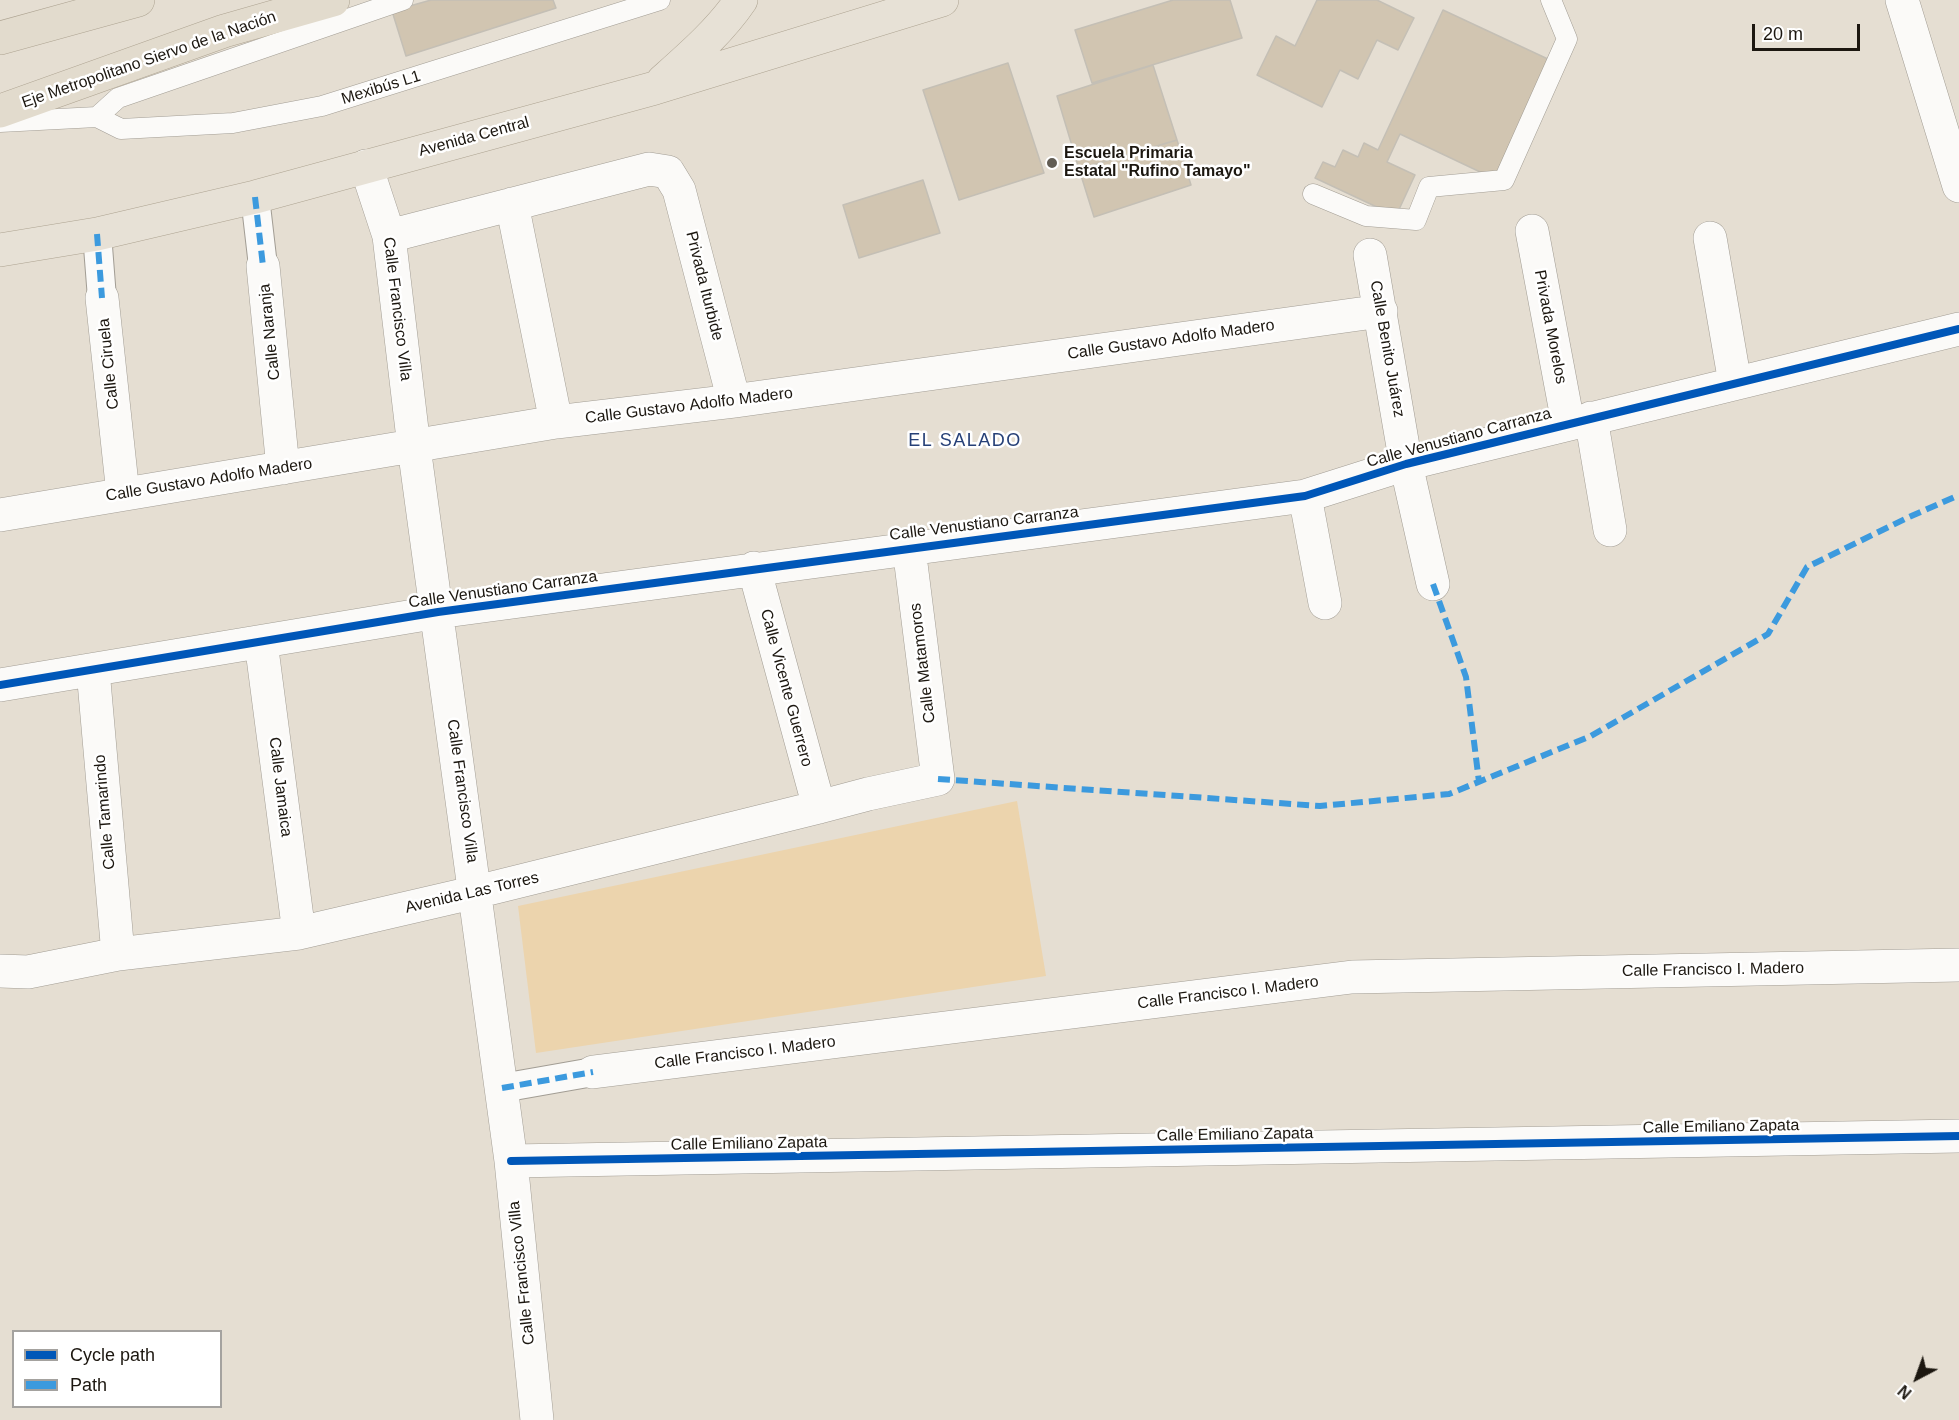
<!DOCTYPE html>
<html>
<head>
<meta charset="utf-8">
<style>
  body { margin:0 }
  #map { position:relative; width:1959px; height:1420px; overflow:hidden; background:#e5ded2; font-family:Helvetica,sans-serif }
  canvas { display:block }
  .legend { position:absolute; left:12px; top:1330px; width:210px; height:78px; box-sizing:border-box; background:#fff; border:2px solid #a4a29f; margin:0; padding:8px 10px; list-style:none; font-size:18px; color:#1c1710 }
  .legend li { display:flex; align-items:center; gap:12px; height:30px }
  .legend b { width:30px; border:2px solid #a4a29f }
  .north { position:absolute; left:1887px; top:1348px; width:60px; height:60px; -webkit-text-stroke:4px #fff; paint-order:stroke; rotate:221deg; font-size:16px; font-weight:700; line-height:24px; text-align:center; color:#1c1710 }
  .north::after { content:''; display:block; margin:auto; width:21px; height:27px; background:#1c1710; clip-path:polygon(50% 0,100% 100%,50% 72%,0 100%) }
  .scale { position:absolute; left:1752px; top:24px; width:108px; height:27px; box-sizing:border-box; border:3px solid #1c1710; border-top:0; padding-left:8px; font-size:18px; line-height:21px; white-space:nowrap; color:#1c1710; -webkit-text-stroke:4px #fff; paint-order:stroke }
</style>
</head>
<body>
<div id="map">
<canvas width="1959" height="1420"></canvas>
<ul class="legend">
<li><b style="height:8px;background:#0057b8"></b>Cycle path</li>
<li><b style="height:8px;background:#3c9ade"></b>Path</li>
</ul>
<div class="north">N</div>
<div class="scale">20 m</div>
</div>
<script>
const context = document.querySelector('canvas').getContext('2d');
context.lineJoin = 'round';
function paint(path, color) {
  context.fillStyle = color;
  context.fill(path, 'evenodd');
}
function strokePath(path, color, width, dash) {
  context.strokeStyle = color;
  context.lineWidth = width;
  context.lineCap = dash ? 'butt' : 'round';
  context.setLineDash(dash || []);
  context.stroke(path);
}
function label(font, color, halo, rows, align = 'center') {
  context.font = font + ' Helvetica,sans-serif';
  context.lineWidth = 5;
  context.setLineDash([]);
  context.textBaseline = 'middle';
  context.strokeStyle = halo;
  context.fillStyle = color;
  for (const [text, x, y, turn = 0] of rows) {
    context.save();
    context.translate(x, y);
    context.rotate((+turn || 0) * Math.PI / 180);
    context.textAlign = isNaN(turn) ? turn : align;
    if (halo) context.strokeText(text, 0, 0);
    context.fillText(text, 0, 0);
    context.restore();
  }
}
paint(new Path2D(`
  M1017 801 1046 976 536 1053 518 906Z`), '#ecd4ad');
const building = new Path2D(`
  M431 0H553L556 8 406 56 392 11Z
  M1173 0H1230L1242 38 1092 83 1075 30Z
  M1317 0H1377L1414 18 1398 50 1377 40 1358 79 1340 70 1322 107 1257 75 1276 36 1295 46Z
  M1443 10 1550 60 1495 179 1400 134 1387 162 1415 175 1396 216 1315 178 1323 162 1335 167 1343 150 1358 157 1364 143 1378 150Z
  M1008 63 1044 173 959 200 923 90Z
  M1153 65 1177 140 1079 169 1057 96Z
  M1177 140 1191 185 1094 217 1079 169Z
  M923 180 940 233 859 258 843 205Z`);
paint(building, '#d1c5b1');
strokePath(building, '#c4bfb5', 1.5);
const service = new Path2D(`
  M97 117 118 98 403 0
  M0 122 97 117 121 129 233 123 322 106 660 0
  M1313 194 1366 216 1416 220 1429 187 1504 180 1567 39 1551 0`);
const pedestrian = new Path2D(`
  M255 197 263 266
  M97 234 102 298
  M502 1088 593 1072`);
const minor = new Path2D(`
  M366 166 389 236 414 447 511 1161 537 1420
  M512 204 556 422
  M1532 231 1568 423
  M389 236 649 169 668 172 679 190 734 401
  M1710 238 1735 383
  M1370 255 1406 464 1433 584
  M263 266 283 468
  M102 298 123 494
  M1591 418 1610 530
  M1305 496 1325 603
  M0 515 556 422 734 401 1381 311
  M754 568 819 807
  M261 642 299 933
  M93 670 118 954
  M0 685 438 612 1305 496 1406 464 1959 329
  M0 971 28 972 118 954 299 933 476 892 819 807 868 794 938 779 909 548
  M593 1072 1352 977 1959 965
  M511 1161 1959 1136`);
const tertiary = new Path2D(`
  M1902 0 1959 186`);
const trunk = new Path2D(`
  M663 81C691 56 720 31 741 0
  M0 250 97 234 255 197 655 88 942 0`);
const motorway = new Path2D(`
  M0 38 138 0
  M0 111 224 31 333 0`);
strokePath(service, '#a29d94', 21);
strokePath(pedestrian, '#a29d94', 30);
strokePath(minor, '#a29d94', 34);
strokePath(tertiary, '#a29d94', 34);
strokePath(trunk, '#ada391', 34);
strokePath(motorway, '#ada391', 34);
strokePath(service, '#fbfaf8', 20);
strokePath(pedestrian, '#fbfaf8', 28);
strokePath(minor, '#fbfaf8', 33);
strokePath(tertiary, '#fbfaf8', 33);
strokePath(trunk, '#e7e1d6', 33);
strokePath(motorway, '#e2dbcd', 33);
strokePath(new Path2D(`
  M255 197 263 266
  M97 234 102 298
  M1433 584 1466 677 1479 782
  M938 779 1320 806 1449 794 1591 736 1768 634 1807 567 1909 517 1959 495
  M502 1088 593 1072`), '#3c9ade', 6, [12, 6]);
strokePath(new Path2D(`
  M0 685 438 612 1305 496 1406 464 1959 329
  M511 1161 1959 1136`), '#0057b8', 8);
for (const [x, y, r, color] of [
  [1052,163,6,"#625d54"]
]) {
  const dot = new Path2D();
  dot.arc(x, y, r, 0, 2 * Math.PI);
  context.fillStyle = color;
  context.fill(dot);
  strokePath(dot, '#fff', 2);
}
label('16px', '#1c1710', '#fff', [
  ["Eje Metropolitano Siervo de la Nación",149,60,-19],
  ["Mexibús L1",381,88,-17],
  ["Avenida Central",474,137,-15],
  ["Privada Iturbide",704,286,76],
  ["Calle Francisco Villa",397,309,83],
  ["Privada Morelos",1550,327,79],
  ["Calle Naranja",270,332,-96],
  ["Calle Gustavo Adolfo Madero",1171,340,-8],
  ["Calle Benito Juárez",1387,349,80],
  ["Calle Ciruela",109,364,-96],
  ["Calle Gustavo Adolfo Madero",689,406,-7],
  ["Calle Venustiano Carranza",1459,438,-15],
  ["Calle Gustavo Adolfo Madero",209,480,-9],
  ["Calle Venustiano Carranza",984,524,-7],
  ["Calle Venustiano Carranza",503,590,-8],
  ["Calle Matamoros",923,663,-97],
  ["Calle Vicente Guerrero",786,688,75],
  ["Calle Jamaica",280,787,83],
  ["Calle Francisco Villa",462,791,82],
  ["Calle Tamarindo",105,812,-95],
  ["Avenida Las Torres",472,893,-13],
  ["Calle Francisco I. Madero",1713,970,-1],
  ["Calle Francisco I. Madero",1228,993,-7],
  ["Calle Francisco I. Madero",745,1053,-7],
  ["Calle Emiliano Zapata",1721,1127,-1],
  ["Calle Emiliano Zapata",1235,1135,-1],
  ["Calle Emiliano Zapata",749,1144,-1],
  ["Calle Francisco Villa",522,1273,-96]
]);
label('bold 16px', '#1c1710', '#fff', [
  ["Escuela Primaria",1064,154],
  ["Estatal \"Rufino Tamayo\"",1064,172]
], 'left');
context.letterSpacing = '1.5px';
label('18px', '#264077', '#fff', [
  ["EL SALADO",965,441]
]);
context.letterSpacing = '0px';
</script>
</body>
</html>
